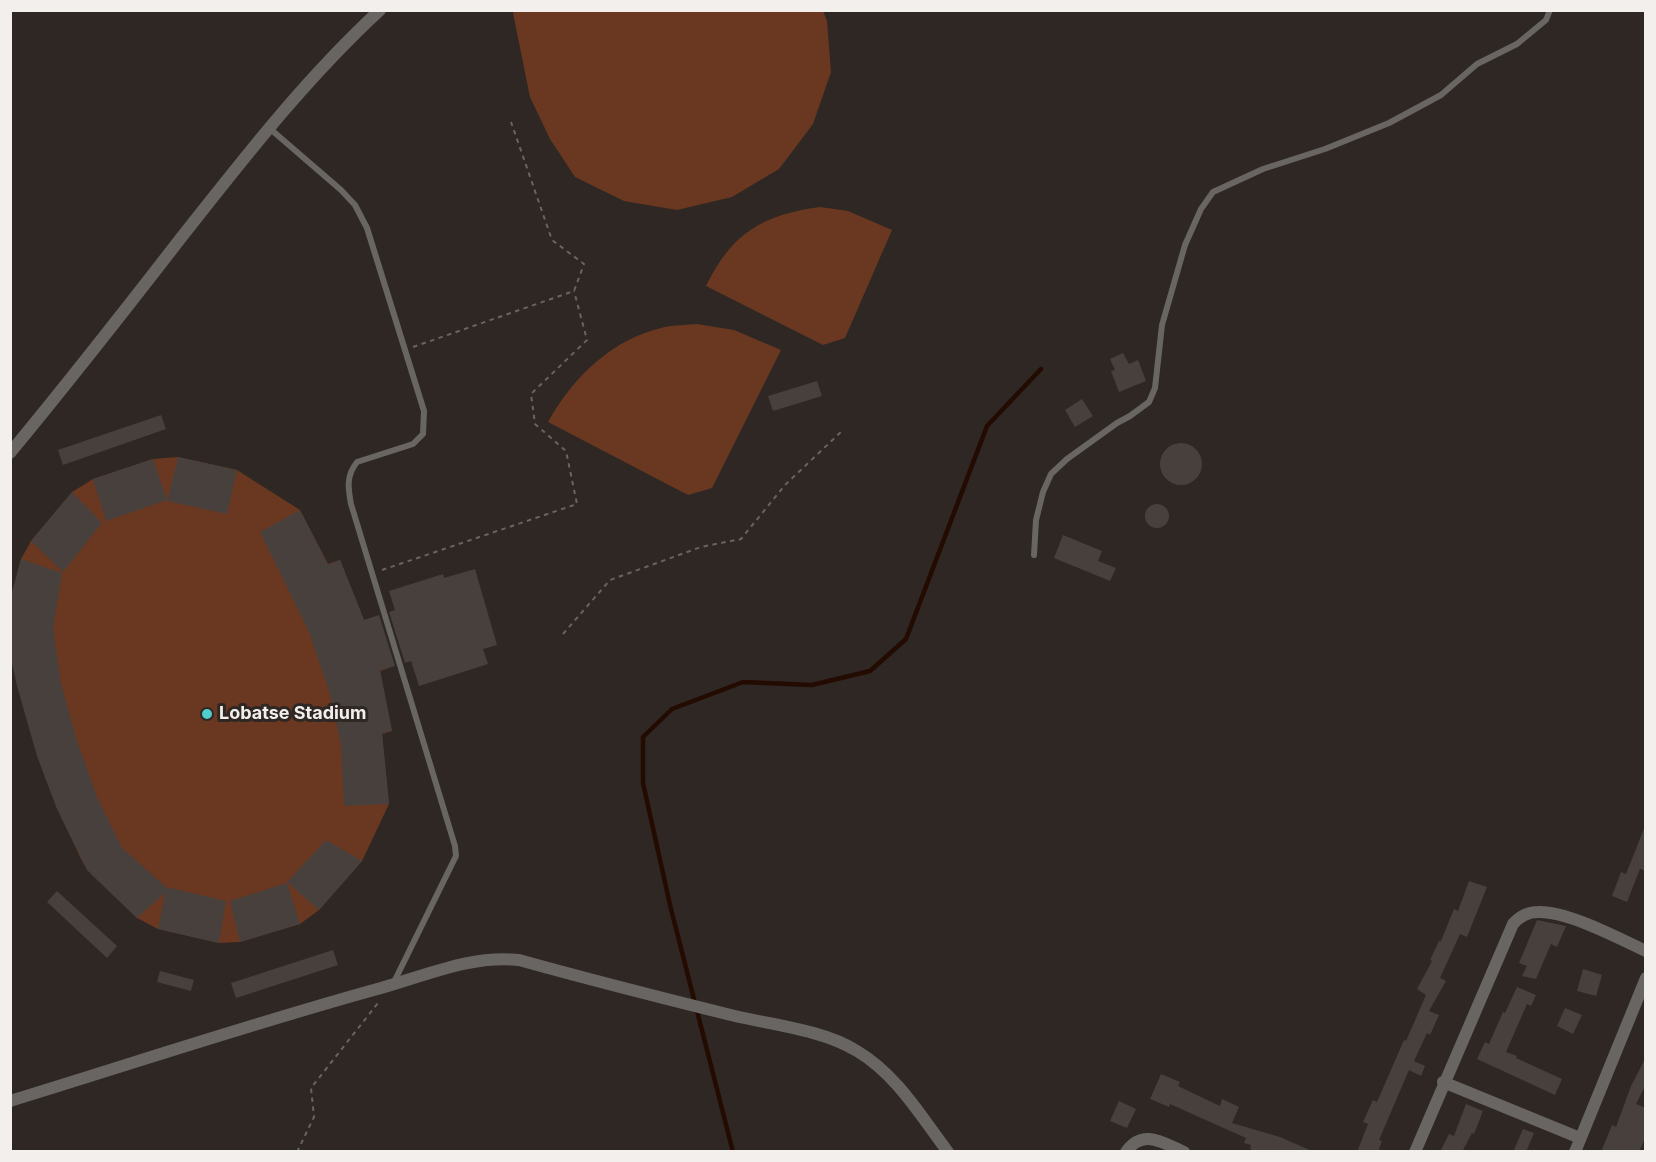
<!DOCTYPE html>
<html>
<head>
<meta charset="utf-8">
<style>
  body { margin:0 }
  #map { position:relative; width:1656px; height:1162px; overflow:hidden; background:#2e2724; font-family:Inter,sans-serif }
  canvas { display:block }
  .frame { position:absolute; inset:0; border:12px solid #f3efed; pointer-events:none }
</style>
</head>
<body>
<div id="map">
<canvas width="1656" height="1162"></canvas>
<div class="frame"></div>
</div>
<script>
const context = document.querySelector('canvas').getContext('2d');
context.lineJoin = 'round';
function paint(path, color) {
  context.fillStyle = color;
  context.fill(path, 'evenodd');
}
function strokePath(path, color, width, dash) {
  context.strokeStyle = color;
  context.lineWidth = width;
  context.lineCap = dash ? 'butt' : 'round';
  context.setLineDash(dash || []);
  context.stroke(path);
}
function label(font, color, halo, rows, align = 'center') {
  context.font = font + ' Inter,sans-serif';
  context.lineWidth = 6;
  context.setLineDash([]);
  context.textBaseline = 'middle';
  context.strokeStyle = halo;
  context.fillStyle = color;
  for (const [text, x, y, turn = 0] of rows) {
    context.save();
    context.translate(x, y);
    context.rotate((+turn || 0) * Math.PI / 180);
    context.textAlign = isNaN(turn) ? turn : align;
    if (halo) context.strokeText(text, 0, 0);
    context.fillText(text, 0, 0);
    context.restore();
  }
}
paint(new Path2D(`
  M514 11H823L827 21 831 72 813 124 779 169 732 197 677 210 624 201 575 177 550 139 530 97 513 13Z
  M820 207 848 211 892 230 845 338 823 345 706 286C732 233 762 215 820 207Z
  M697 324 734 330 781 350 712 488 688 495 548 422C573 377 613 338 665 327 675 325 687 325 697 324Z
  M178 457 237 470 300 510 328 564 340 560 364 620 394 666 380 671 392 731 382 734 389 804 362 861 319 910 300 924 240 942 219 943 158 929 137 918 91 874 81 859 60 814 11 599 21 559 31 541 72 492 93 479 153 459Z`), '#6a3820');
strokePath(new Path2D(`
  M733 1152 670 905 643 783V737L672 709 743 682 812 685 870 671 906 639 987 426 1041 369`), '#230b02', 4.5);
paint(new Path2D(`
  M1123 353 1129 364 1138 360 1146 381 1119 392 1111 371 1115 370 1110 359Z
  M817 381 822 396 773 411 768 396Z
  M1082 399 1093 416 1075 427 1065 410Z
  M161 415 166 429 63 465 58 450Z
  M1160 464a21 21 0 1 1 42 0a21 21 0 1 1-42 0Z
  M178 457 237 470 227 514 167 501Z
  M153 459 167 500 106 521 93 479Z
  M72 492 102 523 63 572 31 541Z
  M1145 516a12 12 0 1 1 24 0a12 12 0 1 1-24 0Z
  M300 510 328 565 340 560 364 620 379 615 395 666 380 670 392 731 382 733 389 804 344 806 341 745 330 694 309 632 260 532Z
  M1063 535 1102 551 1098 561 1116 568 1110 581 1054 558Z
  M21 559 62 573 53 628 61 683 76 738 97 797 122 848 166 887 226 901 219 943 158 929 165 893 137 918 87 870 57 809 37 756 17 686 10 654V599Z
  M475 569 497 645 483 649 488 664 419 686 411 661 405 663 389 612 395 610 389 591 443 574 444 578Z
  M1645 826 1646 871 1640 869 1627 902 1612 896 1621 872 1626 874Z
  M326 840 362 861 319 910 287 882Z
  M1469 881 1487 887 1467 937 1460 934 1440 978 1446 981 1429 1011 1439 1015 1430 1035 1427 1033 1414 1061 1425 1066 1421 1076 1409 1070 1379 1140 1382 1141 1378 1152H1357L1368 1124 1363 1122 1373 1100 1377 1102 1404 1040 1406 1041 1426 995 1417 989 1432 961 1430 960 1439 941H1441L1454 909 1458 911Z
  M287 883 300 924 240 942 230 901Z
  M57 891 117 946 107 958 47 902Z
  M1537 920 1566 926 1557 947 1551 944 1536 979 1522 976 1527 966 1519 963Z
  M333 950 338 965 236 998 231 983Z
  M1583 969 1602 975 1596 996 1577 991Z
  M160 971 194 980 191 991 157 982Z
  M1517 987 1536 995 1531 1006 1527 1004 1506 1052 1517 1056 1516 1058 1562 1079 1555 1095 1477 1059 1485 1042 1489 1044 1503 1012 1505 1013Z
  M1565 1008 1582 1015 1573 1034 1557 1026Z
  M1646 1057V1084L1636 1104 1646 1108V1136L1639 1152H1601L1612 1125 1616 1127 1631 1086Z
  M1161 1074 1180 1082 1178 1086 1220 1106 1222 1099 1239 1107 1232 1123 1280 1137 1314 1152H1257L1250 1149 1251 1145 1244 1143 1246 1138 1170 1104 1169 1107 1150 1099Z
  M1119 1101 1136 1109 1127 1128 1110 1121Z
  M1466 1104 1483 1111 1474 1134 1472 1133 1462 1152H1440L1449 1134 1454 1136Z
  M1523 1129 1534 1133 1526 1152H1513Z`), '#48403d');
strokePath(new Path2D(`
  M413 347 574 291 584 264 552 240 511 122
  M382 570 577 504 566 451 535 424 531 394 587 340 574 291
  M563 634 610 580 701 547 741 539 785 485 843 430
  M297 1152 314 1117 311 1088 378 1003`), '#6a6361', 2, [4.5, 4.5]);
strokePath(new Path2D(`
  M268 127 341 190 355 205 367 228 424 411 423 434 413 444 357 462C346 476 348 488 351 504L455 846 456 856 393 984
  M1034 555 1036 520 1043 492 1051 474 1067 459 1117 423 1130 416 1149 402 1155 388 1162 325 1185 245 1201 209 1213 192 1263 169 1325 149 1389 123 1441 95 1477 64 1517 44 1546 20 1550 10`), '#686563', 6);
strokePath(new Path2D(`
  M10 453C67 384 122 314 177 243 241 162 304 80 380 10
  M1443 1082 1580 1138
  M10 1101C134 1063 257 1022 381 988 427 975 471 955 519 960 591 980 662 998 735 1016 774 1025 823 1030 857 1051 897 1075 920 1115 948 1152
  M1126 1152C1143 1128 1163 1143 1184 1152
  M1415 1152 1513 924C1520 916 1527 912 1538 912 1568 911 1618 938 1646 951
  M1575 1152 1646 978`), '#686563', 12);
for (const [x, y, r, color] of [
  [207,714,6,"#52cdce"]
]) {
  const dot = new Path2D();
  dot.arc(x, y, r, 0, 2 * Math.PI);
  context.fillStyle = color;
  context.fill(dot);
  strokePath(dot, '#2e2724', 2);
}
label('bold 18px', '#f3efed', '#2e2724', [
  ["Lobatse Stadium",219,714]
], 'left');
</script>
</body>
</html>
